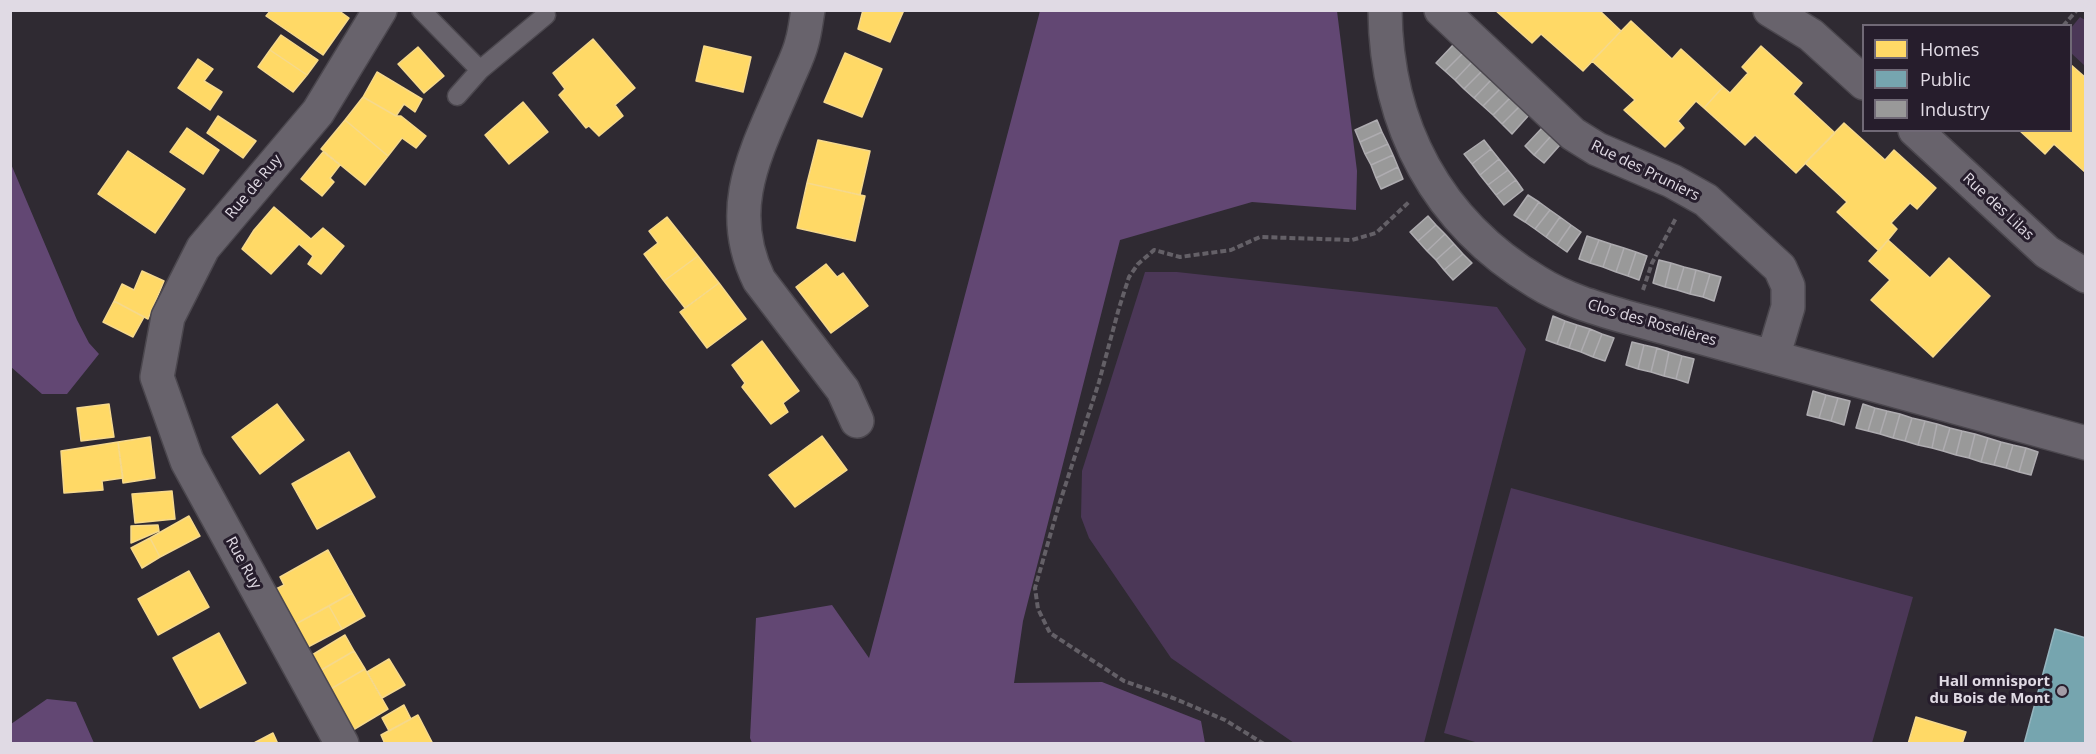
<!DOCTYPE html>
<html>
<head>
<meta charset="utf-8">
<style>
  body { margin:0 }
  #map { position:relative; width:2096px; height:754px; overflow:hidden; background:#2f2a32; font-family:"Open Sans",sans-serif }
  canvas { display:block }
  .frame { position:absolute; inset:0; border:12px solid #e0dae4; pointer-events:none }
  .legend { position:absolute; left:1862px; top:24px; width:210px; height:108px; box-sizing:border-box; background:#261d2c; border:2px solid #706976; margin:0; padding:8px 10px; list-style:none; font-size:18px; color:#e0dae4 }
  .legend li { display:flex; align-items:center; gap:12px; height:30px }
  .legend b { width:30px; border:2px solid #706976 }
</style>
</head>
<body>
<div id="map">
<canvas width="2096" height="754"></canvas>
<div class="frame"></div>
<ul class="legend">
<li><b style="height:16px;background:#ffd966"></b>Homes</li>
<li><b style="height:16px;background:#76a5af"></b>Public</li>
<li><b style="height:16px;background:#999"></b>Industry</li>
</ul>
</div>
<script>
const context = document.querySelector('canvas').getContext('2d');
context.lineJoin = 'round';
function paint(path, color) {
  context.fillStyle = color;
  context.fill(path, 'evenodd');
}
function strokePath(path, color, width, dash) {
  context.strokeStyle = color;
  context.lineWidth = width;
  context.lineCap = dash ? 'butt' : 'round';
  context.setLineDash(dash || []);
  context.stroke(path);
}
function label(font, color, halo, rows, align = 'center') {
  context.font = font + ' "Open Sans",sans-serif';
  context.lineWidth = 6;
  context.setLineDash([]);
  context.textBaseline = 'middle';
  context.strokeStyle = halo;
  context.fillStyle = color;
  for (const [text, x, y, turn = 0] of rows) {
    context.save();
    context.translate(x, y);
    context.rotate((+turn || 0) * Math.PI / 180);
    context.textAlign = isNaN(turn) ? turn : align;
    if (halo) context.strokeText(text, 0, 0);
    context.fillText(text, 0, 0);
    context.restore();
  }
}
paint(new Path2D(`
  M2080 17 2085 20V66L2071 53V28Z
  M1145 272H1177L1497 307 1526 349 1424 743H1294L1171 658 1089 538 1081 517 1082 471Z
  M1511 488 1913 597 1872 743 1482 744 1444 733Z`), '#4b3757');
paint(new Path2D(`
  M1040 11H1337L1357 171 1356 210 1252 202 1120 240 1023 621 1014 683 1102 682 1201 721 1205 743H752L750 738 756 618 832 605 869 658Z
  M11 164 77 320 89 343 99 354 67 394H42L11 367Z
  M47 699 76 702 94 743H11V724Z`), '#624773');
const homes = new Path2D(`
  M271 10H338L349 18 323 55 266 16Z
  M863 10H904L890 42 858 29Z
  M1495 10H1599L1621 31 1583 71 1541 34 1532 43Z
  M1631 21 1672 59 1681 49 1723 87 1704 108 1696 101 1678 121 1684 128 1665 147 1624 110 1635 100 1592 61Z
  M281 35 318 60 307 75 270 50Z
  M593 39 635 88 615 105 623 116 599 136 589 126 586 128 559 95 565 89 553 73Z
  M704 46 751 57 743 92 696 81Z
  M1761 46 1802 83 1793 94 1835 133 1796 173 1755 135 1745 145 1704 108 1723 87 1730 93 1748 73 1742 67Z
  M418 47 444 76 424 93 398 64Z
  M270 50 307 75 293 92 258 67Z
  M845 53 882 69 862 117 824 102Z
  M198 59 213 69 204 81 222 92 210 110 178 88Z
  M2070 64 2086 78V173L2054 144 2045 154 2019 130H2070Z
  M377 72 422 99 415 112 404 104 396 116 363 97Z
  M363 97 396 116H401L426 136 416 148 402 138 388 156 345 120Z
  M523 102 548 132 509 164 485 135Z
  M218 116 256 141 243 158 207 133Z
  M345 120 388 156 365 185 321 149Z
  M1844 123 1885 160 1894 150 1936 188 1917 209 1910 203 1891 223 1897 229 1879 251 1837 212 1847 202 1805 163Z
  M187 128 219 150 203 174 170 152Z
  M818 140 870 151 860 195 807 183Z
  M128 151 185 189 155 233 98 194Z
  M323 152 340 165 330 178 334 182 322 196 301 179Z
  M807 183 865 196 855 241 797 228Z
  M274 207 311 239 323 228 344 246 321 274 308 264 313 256 299 244 271 274 242 249 254 230Z
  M667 217 698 256 664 281 644 254 658 243 649 231Z
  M1888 240 1930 278 1949 258 1990 296 1933 357 1871 300 1890 280 1869 261Z
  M698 256 719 283 685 308 664 281Z
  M826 264 837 277 843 273 868 306 831 333 796 287Z
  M142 271 164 281 148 319 114 301 122 284 134 290Z
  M719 283 746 319 707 348 680 312Z
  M114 301 144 317 133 337 103 322Z
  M762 341 799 391 783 403 788 412 771 424 742 387 745 383 732 365Z
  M109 404 114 437 81 441 77 408Z
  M277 404 304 440 260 474 232 437Z
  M822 436 847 470 795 507 769 475Z
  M150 437 155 478 123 483 118 442Z
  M118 442 123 478 102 481 103 490 64 493 61 451Z
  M349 452 375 497 317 529 292 484Z
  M172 491 175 519 135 523 132 494Z
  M189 516 200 536 160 557 150 538Z
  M158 525 159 531 131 543V526Z
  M150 538 160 557 142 568 131 548Z
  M328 550 352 593 294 625 274 590 284 585 280 577Z
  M189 571 209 607 158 635 138 599Z
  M352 593 365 616 342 629 329 606Z
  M329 606 342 629 306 648 294 625Z
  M219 633 246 683 200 708 173 658Z
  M345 635 354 651 321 670 312 655Z
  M354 651 365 669 329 690 318 672Z
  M389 659 405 685 382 698 367 672Z
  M365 669 388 709 353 730 329 690Z
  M404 705 411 719 389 731 382 718Z
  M418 715 433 744H385L381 735Z
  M1916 717 1966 732 1962 744H1908Z
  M273 733 278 744H252Z`);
paint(homes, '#ffd966');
strokePath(homes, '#f6d98c', 1.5);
const public = new Path2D(`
  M2055 629 2086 638V744H2024Z`);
paint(public, '#76a5af');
strokePath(public, '#96b5bf', 1.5);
const industry = new Path2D(`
  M1453 45 1463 53 1445 71 1436 63Z
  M1463 53 1472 62 1455 80 1445 71Z
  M1472 62 1482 71 1464 89 1455 80Z
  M1482 71 1491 80 1474 98 1464 89Z
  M1491 80 1500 89 1483 106 1474 98Z
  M1500 89 1510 98 1493 115 1483 106Z
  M1510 98 1519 107 1502 124 1493 115Z
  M1519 107 1529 115 1512 134 1502 124Z
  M1377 120 1382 132 1360 142 1355 130Z
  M1542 128 1551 136 1534 155 1525 146Z
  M1382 132 1388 144 1365 154 1360 142Z
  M1551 136 1560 145 1544 163 1534 155Z
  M1484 140 1491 149 1472 164 1464 154Z
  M1388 144 1393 155 1371 165 1365 154Z
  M1491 149 1499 159 1480 175 1472 164Z
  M1393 155 1398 167 1376 178 1371 165Z
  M1499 159 1508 170 1488 185 1480 175Z
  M1398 167 1403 179 1381 189 1376 178Z
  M1508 170 1516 180 1496 195 1488 185Z
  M1516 180 1523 190 1504 205 1496 195Z
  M1528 195 1539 202 1525 222 1514 215Z
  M1539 202 1550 210 1535 229 1525 222Z
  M1550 210 1560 217 1546 237 1535 229Z
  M1428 216 1436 225 1418 241 1410 232Z
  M1560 217 1571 225 1557 245 1546 237Z
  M1436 225 1445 234 1427 251 1418 241Z
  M1571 225 1581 232 1567 252 1557 245Z
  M1445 234 1454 244 1436 260 1427 251Z
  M1587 236 1599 240 1590 263 1579 259Z
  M1599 240 1611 244 1603 267 1590 263Z
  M1454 244 1463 254 1444 270 1436 260Z
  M1611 244 1624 248 1616 272 1603 267Z
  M1624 248 1636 252 1628 276 1616 272Z
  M1636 252 1647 256 1639 280 1628 276Z
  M1463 254 1472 263 1453 280 1444 270Z
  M1659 260 1671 263 1665 287 1653 283Z
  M1671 263 1684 267 1677 290 1665 287Z
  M1684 267 1696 270 1690 294 1677 290Z
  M1696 270 1710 274 1703 297 1690 294Z
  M1710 274 1721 277 1714 301 1703 297Z
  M1553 316 1565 321 1557 344 1546 340Z
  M1565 321 1577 325 1569 348 1557 344Z
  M1577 325 1590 329 1581 352 1569 348Z
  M1590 329 1602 334 1593 357 1581 352Z
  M1602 334 1614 338 1605 361 1593 357Z
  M1632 342 1644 345 1638 369 1626 365Z
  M1644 345 1657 348 1651 372 1638 369Z
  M1657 348 1669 352 1664 376 1651 372Z
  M1669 352 1682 356 1676 379 1664 376Z
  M1682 356 1694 359 1688 383 1676 379Z
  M1813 391 1826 395 1819 418 1807 415Z
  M1826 395 1838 398 1831 421 1819 418Z
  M1838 398 1850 401 1844 425 1831 421Z
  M1863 404 1875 408 1868 431 1856 428Z
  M1875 408 1887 411 1880 434 1868 431Z
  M1887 411 1900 414 1893 438 1880 434Z
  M1900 414 1912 418 1905 441 1893 438Z
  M1912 418 1925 421 1918 445 1905 441Z
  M1925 421 1937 424 1932 448 1918 445Z
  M1937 424 1950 428 1943 451 1932 448Z
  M1950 428 1962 431 1956 455 1943 451Z
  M1962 431 1975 434 1969 458 1956 455Z
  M1975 434 1988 438 1981 462 1969 458Z
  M1988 438 2001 442 1994 465 1981 462Z
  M2001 442 2013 445 2006 468 1994 465Z
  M2013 445 2026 448 2019 472 2006 468Z
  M2026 448 2038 452 2031 475 2019 472Z`);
paint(industry, '#999');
strokePath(industry, '#aeacb0', 1.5);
const lane = new Path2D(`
  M421 10 480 70
  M457 96 480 70 546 15`);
const street = new Path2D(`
  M808 10C806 21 805 32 802 42 799 55 792 68 787 80 758 149 723 206 759 280L843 390 857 421
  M1385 10C1386 126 1437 222 1537 282 1564 299 1595 308 1626 317L2086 443
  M1441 10 1573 134 1597 149 1672 181 1706 200 1780 268 1788 286V307L1773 357
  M1770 10 1811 35 1864 83
  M1915 130 2047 252 2086 276
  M342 744 187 461 157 377 168 317 203 248 318 112 380 10`);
strokePath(lane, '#4b474e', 21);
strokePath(street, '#4b474e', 36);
strokePath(new Path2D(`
  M2063 26 2077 10
  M1643 290 1652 263 1676 218
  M1264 744 1225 720 1173 698 1124 681 1050 633 1038 609 1035 588 1058 508 1099 382 1119 308 1129 277 1138 264 1154 250 1180 257 1231 250 1260 237 1352 240 1376 233 1410 201`), '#646067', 4, [6, 3]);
strokePath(lane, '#68636c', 18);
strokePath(street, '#68636c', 33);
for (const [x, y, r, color] of [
  [2062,691,6,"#a29ca6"]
]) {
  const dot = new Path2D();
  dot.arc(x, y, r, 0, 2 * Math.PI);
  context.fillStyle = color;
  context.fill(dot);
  strokePath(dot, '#261d2c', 2);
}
label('15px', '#e0dae4', '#261d2c', [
  ["Rue des Pruniers",1645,171,26],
  ["Rue de Ruy",254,187,-50],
  ["Rue des Lilas",1998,207,43],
  ["Clos des Roselières",1652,323,16],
  ["Rue Ruy",243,563,61]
]);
label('bold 15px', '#e0dae4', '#261d2c', [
  ["Hall omnisport",2050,682],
  ["du Bois de Mont",2050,699]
], 'right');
</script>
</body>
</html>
